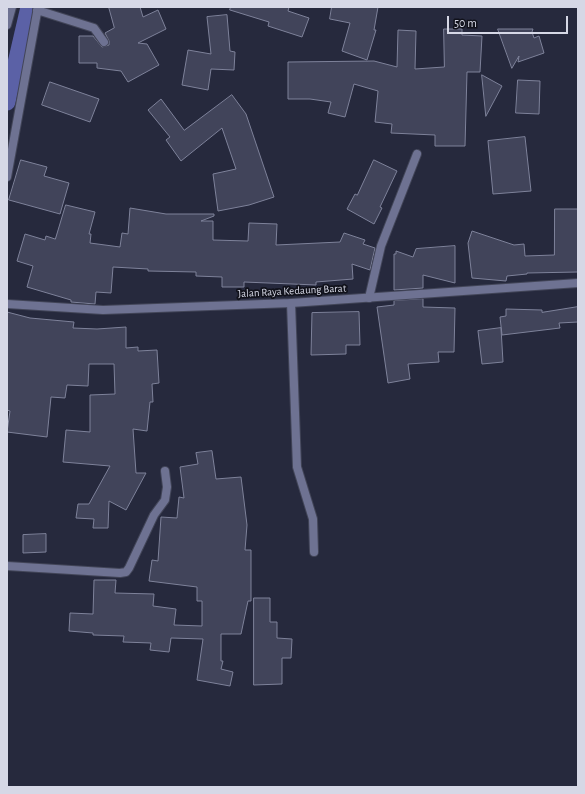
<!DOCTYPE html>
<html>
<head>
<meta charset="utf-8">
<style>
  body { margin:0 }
  #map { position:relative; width:585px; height:794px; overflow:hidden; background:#26293d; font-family:"Alegreya Sans",sans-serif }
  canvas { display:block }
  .frame { position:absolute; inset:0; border:8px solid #d6d8e6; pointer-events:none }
  .scale { position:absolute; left:447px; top:16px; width:121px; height:18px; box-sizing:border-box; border:2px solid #d6d8e6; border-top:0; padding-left:5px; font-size:12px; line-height:14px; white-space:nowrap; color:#d6d8e6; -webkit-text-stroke:3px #11121b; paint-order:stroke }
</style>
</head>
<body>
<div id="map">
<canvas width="585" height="794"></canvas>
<div class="frame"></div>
<div class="scale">50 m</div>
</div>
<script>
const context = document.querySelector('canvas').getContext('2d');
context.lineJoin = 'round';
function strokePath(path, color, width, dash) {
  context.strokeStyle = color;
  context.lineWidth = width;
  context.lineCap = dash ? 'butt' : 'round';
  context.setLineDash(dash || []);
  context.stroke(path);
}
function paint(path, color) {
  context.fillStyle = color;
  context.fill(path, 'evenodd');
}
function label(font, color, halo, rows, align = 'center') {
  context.font = font + ' "Alegreya Sans",sans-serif';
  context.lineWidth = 3.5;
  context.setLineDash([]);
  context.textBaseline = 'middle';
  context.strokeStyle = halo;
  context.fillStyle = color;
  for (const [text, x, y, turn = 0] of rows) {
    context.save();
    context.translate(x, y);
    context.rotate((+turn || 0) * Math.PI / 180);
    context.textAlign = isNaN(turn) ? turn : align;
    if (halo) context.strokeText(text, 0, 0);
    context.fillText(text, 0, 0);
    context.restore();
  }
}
strokePath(new Path2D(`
  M7 102 29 7`), '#5b61a6', 17);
const building = new Path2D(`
  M109 7H140L143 17 158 10 166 29 138 43 147 44 159 65 128 82 121 71 97 68V63H79V36H93L102 47 109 45V41L105 33 114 28Z
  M231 7H289L288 11 309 18 302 37 268 26 269 22 230 10Z
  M332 7H378L374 30H376L367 60 342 51 350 23 330 19Z
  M227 15 230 51 235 52 234 70 211 69 208 90 182 85 188 50 211 54 207 17Z
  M444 29H462V35L482 36 480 72H467L465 146H435V135L391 133 392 124 375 122 378 91 354 84 345 117 328 113 331 102 310 99H288V62L374 61 397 67 398 30 416 31 415 69 444 67Z
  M498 29H533L532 32 534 38 539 36 544 53 518 62 519 56 512 68Z
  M482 75 502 86 486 116Z
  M518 80 540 81 539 114 516 113Z
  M50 82 99 99 90 122 42 105Z
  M232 95 246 114 274 197 249 205 218 211 213 174 236 169 222 128 181 161 166 140 170 137 148 110 161 99 184 130Z
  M525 137 531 191 493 194 488 141Z
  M21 160 47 167 44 176 69 183 60 214 9 200Z
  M374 160 397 171 380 207 382 208 374 224 347 209 355 194 357 195Z
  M66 205 95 212 89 234H91L90 243 120 247 122 233 128 234 130 208 166 214H214V216L201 221H213V240L248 241 249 223 277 224 276 245 340 242 344 233 365 240 363 244 375 248 370 270 352 264 353 279 316 282V285L244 282V287H222V277L196 276V272L148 271V269L113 267 111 293 96 292 95 304 71 302V300L27 287 33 266 17 261 25 234 45 240 46 236 55 239Z
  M555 209H578V272L527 273V274L507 276 506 281 472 278 468 243 472 231 514 245 524 244 525 256 554 255Z
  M455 246V283L423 275V288L394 290V254H396V251L413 257 416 249Z
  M423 299V307L455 308 454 352H438L439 362 408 364 410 379 388 383 377 307 394 305V301Z
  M578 307V322L559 323 560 328 502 335 500 317 506 316V309L542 310V312Z
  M7 312 30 318 74 322 73 328 97 329 126 327V348L138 347V351L157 350 159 383 152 384 153 402H150L147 431 133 429 136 473H146L126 510 109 501 108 528H93L94 519 76 518 78 504H89L110 466 63 462 66 430 90 432V395L115 394 114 364H89L88 386 67 385 65 398 51 397 47 437 7 432 10 411 7 410Z
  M359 312 360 345H346V354L311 355 312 313Z
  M501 328 503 362 482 364 478 331Z
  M212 451 216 479 241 477 247 525 245 550H251V601H248L241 634H221V661H223L221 669 233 672 230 686 197 680 203 639 171 638 169 652 150 650 151 643 123 642 124 636 93 635V633L69 631 70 613 93 614 94 580H116L115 593 154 594 153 606 176 609 174 625 202 626V601H197V587L149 581 152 560 158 561 161 517 177 518 179 497 184 498 180 467 198 464 196 453Z
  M46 534V552L23 553V535Z
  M254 598H270V622H277V638L292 639 291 658H282V684L254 685Z`);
paint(building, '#41445a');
strokePath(building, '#7e829a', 1);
const minor = new Path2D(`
  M37 10 94 28 104 42
  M7 25 12 7
  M7 177 38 7
  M369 298 381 246 417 154
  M291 303 297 467 313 519 314 552
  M7 566 120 573 126 572 129 568 154 515 165 500 167 487 165 471`);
const tertiary = new Path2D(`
  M7 304 103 310 291 303 578 283`);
strokePath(minor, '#424558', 10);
strokePath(tertiary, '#424558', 10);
strokePath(minor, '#6e7292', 8);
strokePath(tertiary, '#6e7292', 8);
label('11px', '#d6d8e6', '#11121b', [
  ["Jalan Raya Kedaung Barat",292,291,-3]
]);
</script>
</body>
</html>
